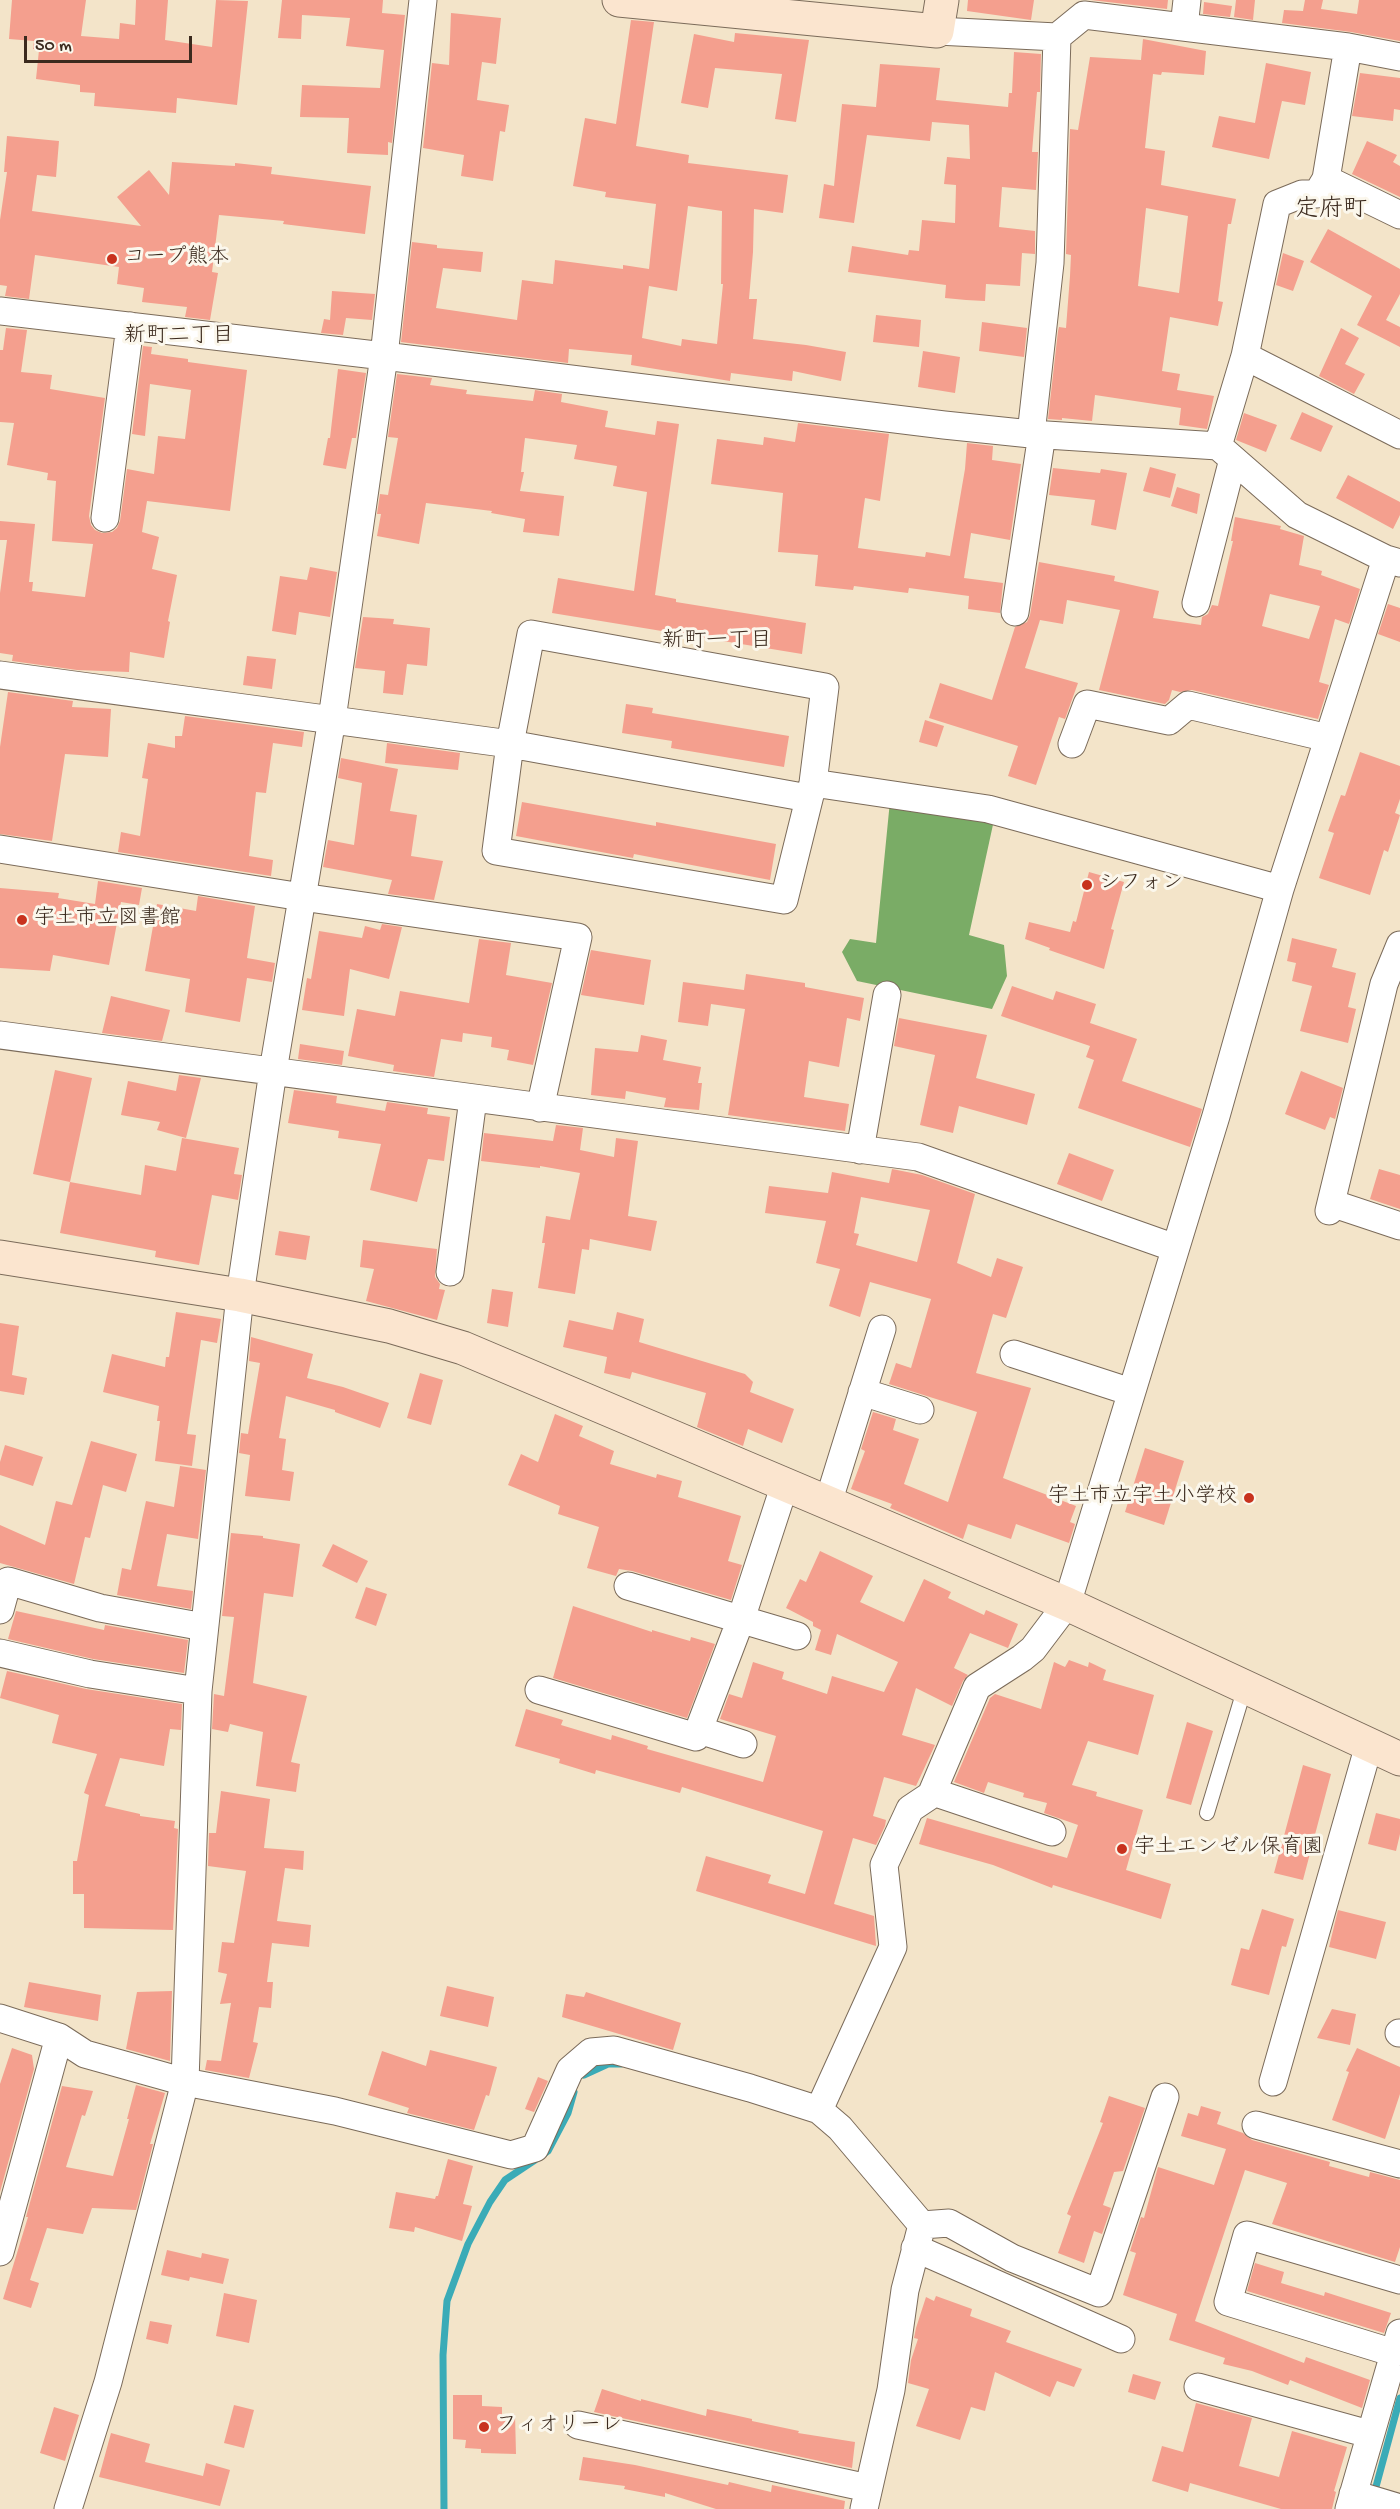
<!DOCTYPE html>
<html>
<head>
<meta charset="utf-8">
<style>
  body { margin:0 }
  #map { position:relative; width:1400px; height:2509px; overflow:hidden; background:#f3e4c9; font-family:"Gochi Hand",sans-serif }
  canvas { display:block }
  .scale { position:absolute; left:24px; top:36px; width:168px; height:27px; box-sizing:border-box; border:3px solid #3b2a1e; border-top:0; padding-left:8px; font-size:18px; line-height:21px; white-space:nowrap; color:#3b2a1e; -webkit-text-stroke:4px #fbf7ec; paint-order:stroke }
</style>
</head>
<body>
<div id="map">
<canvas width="1400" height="2509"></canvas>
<div class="scale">50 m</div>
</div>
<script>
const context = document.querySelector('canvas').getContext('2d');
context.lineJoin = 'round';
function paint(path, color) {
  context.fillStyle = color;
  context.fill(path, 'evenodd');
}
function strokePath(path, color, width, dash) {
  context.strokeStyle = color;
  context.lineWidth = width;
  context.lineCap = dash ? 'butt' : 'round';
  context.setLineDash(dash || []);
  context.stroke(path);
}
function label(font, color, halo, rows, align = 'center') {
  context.font = font + ' "Gochi Hand","Klee One",sans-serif';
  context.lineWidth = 6;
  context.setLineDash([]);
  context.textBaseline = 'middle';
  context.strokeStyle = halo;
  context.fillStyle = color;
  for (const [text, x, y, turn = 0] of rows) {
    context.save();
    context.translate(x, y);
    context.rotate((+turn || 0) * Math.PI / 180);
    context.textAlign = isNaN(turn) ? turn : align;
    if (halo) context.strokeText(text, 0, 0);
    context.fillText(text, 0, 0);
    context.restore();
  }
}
paint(new Path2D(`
  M890 801 994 820 969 935 1004 945 1007 976 992 1009 857 981 842 952 850 939 876 943Z`), '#7aac66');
strokePath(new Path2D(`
  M584 2075 608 2064H621
  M544 2154 548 2151 568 2113 574 2092
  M1374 2494 1400 2398
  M444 2509 443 2355 447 2301 468 2244 490 2202 505 2180 535 2160`), '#3aabb7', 7);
paint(new Path2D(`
  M12 0H86L81 36 119 39 120 23 135 25 136 0H168L165 40 212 47 216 0 248 1 237 105 177 98 176 113 94 106 95 93 80 92V85L36 79 39 50 33 49 34 41 9 39Z
  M282 0H383L382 13 405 15 392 143 388 142V155L347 153 349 118 300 117 302 85 380 88 384 50 346 46 350 18 302 15 301 39 278 38Z
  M968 0H1034L1031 20 967 11Z
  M1091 0H1168L1167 9Z
  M1236 0H1255L1253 20 1234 17Z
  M1305 0H1323L1321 9 1357 14 1359 0H1400V41L1351 32 1282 23 1284 10 1303 11Z
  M1204 2 1232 6 1230 17 1203 14Z
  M451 13 501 18 496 64 482 62 477 100 509 105 505 132 500 131 493 181 461 176 464 155 423 148 432 63 449 65Z
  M631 20 654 22 636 146 689 155 688 163 788 175 783 213 754 209 753 252 749 299H757L753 339 806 345 846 352 841 381 793 371 792 381 731 373 730 381 631 365 632 355 569 349 568 363 401 342 412 242 437 245V248L483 252 481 272 443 268 436 308 517 320 522 280 553 284 555 260 623 269V265L649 269 656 204 605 197 606 192 573 186 585 118 616 124ZM688 206 722 211 721 284H723L717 344 682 339 681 346 642 338 649 286 677 291Z
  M735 33 809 40 796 122 775 119 782 74 715 68 708 108 681 103 694 34 734 42Z
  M1143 39 1206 51 1204 75 1162 72 1161 75 1153 74 1145 148 1165 151 1161 185 1236 199 1231 224H1228L1218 301 1223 302 1218 326 1170 317 1162 371 1180 374 1177 390 1214 396 1207 429 1179 425 1181 408 1095 395 1092 421 1062 418V420L1048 419 1058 331 1059 327 1066 328 1070 276 1071 255 1066 254 1070 129 1078 130 1090 57 1141 60ZM1146 208 1188 216 1179 293 1138 286Z
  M1014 52 1041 54 1040 92H1037L1032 152H1038L1036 190 1002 187 999 227 1035 231V254L1022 253 1020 286 986 284 985 301 966 300 945 298 946 285 848 272 852 246 908 255 909 250 919 251 922 220 955 223 956 185 944 184 947 157 970 159 969 125 932 122 930 141 867 135 854 223 819 218 824 184 834 186 842 104 876 107 880 64 940 68 936 100 1008 107 1009 93H1012Z
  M1266 63 1311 72 1305 105 1282 101 1269 159 1212 147 1219 116 1255 123Z
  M1360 73 1400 78V110L1394 109 1393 121 1352 116Z
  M7 136 59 141 56 177 37 175 32 211 141 226 117 197 149 170 169 195 172 162 235 166V163L272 167 271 174 371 186 365 234 283 224 284 221 219 215 212 272 218 273 210 320 185 317 187 307 142 302 144 288 117 284 119 267 35 255 29 299 5 296 7 286 0 285V220L7 172H4Z
  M1367 141 1397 155 1393 162 1400 166V197L1352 174Z
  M1328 229 1400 269V294L1386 320 1400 327V347L1357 325 1372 296 1310 262Z
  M1283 253 1304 261 1293 291 1276 285Z
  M332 291 375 294 372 320 346 318 343 335 321 333 324 319 330 320Z
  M876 315 921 320 919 347 873 342Z
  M982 322 1027 328 1024 357 979 351Z
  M6 328 27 330 21 372 52 375 50 389 105 398 89 516 91 525 95 530 102 533 112 532 117 528 120 521 127 469 154 474 158 436 185 439 191 390 150 384 145 436 132 434 143 346 152 347 151 354 188 359V362L247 370 230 511 147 501 142 532 159 537 152 569 177 575 168 621 170 622 164 658 130 652 129 672 77 670 12 661 13 655 0 653V593L7 540H0V521L35 524 29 582H33L32 591 85 597 93 544 52 541 56 481 47 480 48 473 7 465 14 423 0 422V350H3Z
  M1341 328 1359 338 1345 364 1365 374 1354 394 1319 376Z
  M923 351 960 357 955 393 918 387Z
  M338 369 366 373 356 438H352L346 469 323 465 328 438H330Z
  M397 374 432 378 430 385 467 390 466 394 533 401 535 390 562 394 561 402 608 411 605 427 655 435 657 421 679 424 655 595 676 599V602L806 623 802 654 552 613 558 578 634 591 647 492 613 486 617 466 574 459 577 445 525 438 521 472H524L520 491 564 496 559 536 523 532 525 519 491 513 492 511 426 503 419 544 377 536 381 514H377L380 494 388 495 398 438 388 437Z
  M1302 412 1333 426 1321 452 1290 439Z
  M1244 413 1277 425 1266 452 1236 440Z
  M798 423 889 434 880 501 865 498 858 548 925 557 926 552 950 556 965 469 967 443 993 446 992 460 1021 464 1010 540 971 533 964 578 1003 583 1000 613 968 609 969 596 909 588 908 593 854 586 853 590 815 586 818 555 778 552 783 493 711 484 717 439 763 445 764 437 795 442Z
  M1150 467 1176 474 1170 498 1143 491Z
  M1053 468 1100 473 1101 469 1127 473 1116 530 1091 525 1095 500 1049 495Z
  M1348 475 1400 502V515L1393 529 1336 498Z
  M1177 487 1200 494 1197 514 1171 506Z
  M1235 517 1281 526 1280 529 1304 536 1299 565 1322 571 1321 575 1360 589 1349 624 1335 619 1319 682 1329 685 1318 719 1192 690 1180 692 1172 690 1169 700 1165 704 1099 690 1120 610 1067 600 1063 624 1040 620 1025 668 1078 683 1065 719 1059 717 1036 785 1008 776 1018 746 929 718 940 683 992 700 1015 627 1027 622 1030 615 1039 562 1115 576 1114 581 1159 591 1153 618 1201 625 1202 617 1208 614 1212 605 1218 606 1233 541H1231ZM1270 594 1320 606 1309 639 1262 626Z
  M310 567 337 572 330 617 299 612 296 635 272 631 280 576 307 580Z
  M1388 604 1400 608V642L1378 634Z
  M363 617 394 619 393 624 430 628 427 666 407 664 403 695 383 693 385 671 355 668Z
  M247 656 276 659 272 689 243 685Z
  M8 692 73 701 72 707 111 709 108 757 65 754 52 841 0 834V747Z
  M626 704 653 708 652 713 789 736 784 767 671 748 672 741 622 733Z
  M185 716 304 732 302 747 273 743 266 793 256 792 249 856 273 860 271 876 118 852 121 832 140 836 148 779 142 778 148 743 175 748V736H182Z
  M925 720 944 726 937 747 919 742Z
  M387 743 460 753 458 770 385 763Z
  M1360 752 1400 766V799L1395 813 1400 815 1388 852 1384 850 1370 895 1319 878 1334 833 1328 831 1341 795 1345 796Z
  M341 758 398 769 390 811 417 815 411 856 443 861 434 900 388 894 392 880 323 867 328 840 354 845 362 783 338 778Z
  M522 802 656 826V822L776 844 770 880 634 854 633 858 516 836Z
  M1089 872 1124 882 1111 929 1114 930 1104 969 1049 950 1050 948 1025 939 1029 922 1070 932 1073 921 1076 922Z
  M98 881 142 888 139 905 121 902 109 965 53 955 50 971 0 968V888L59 893 58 898 95 904Z
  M198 896 255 906 247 958 275 963 272 982 247 978 240 1022 185 1012 190 979 145 971 157 904 196 911Z
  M382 924 402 927 389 979 350 969 344 1016 302 1010 307 978 311 979 319 931 362 938 365 926 380 930Z
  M1292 938 1337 949 1332 967 1356 973 1348 1007 1356 1009 1348 1043 1300 1031 1312 986 1292 981 1296 963 1287 961Z
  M479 939 511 943 506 975 552 983 533 1065 507 1060 509 1050 491 1047 492 1037 463 1033 462 1042 441 1039 434 1077 393 1071 394 1065 348 1056 357 1009 395 1016 400 991 469 1003Z
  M591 950 651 960 644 1005 581 995Z
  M746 974 805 983V987L864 998 860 1021 847 1018 839 1067 809 1061 804 1097 849 1104 845 1131 728 1115 745 1009 711 1004 708 1026 678 1022 683 982 744 990Z
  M1012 986 1053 1000 1056 991 1096 1004 1090 1023 1137 1039 1122 1081 1202 1109 1190 1147 1078 1108 1094 1060 1086 1057 1090 1046 1001 1016Z
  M111 996 170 1010 162 1041 102 1033Z
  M899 1018 987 1035 976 1078 1035 1094 1027 1125 959 1106 953 1133 920 1125 935 1055 894 1046Z
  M641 1035 667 1040 663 1060 701 1067 698 1083H702L699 1110 664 1107 666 1098 626 1091 625 1099 591 1095 595 1048 638 1052Z
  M300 1044 344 1051 342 1065 298 1059Z
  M55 1070 92 1078 70 1182 33 1174Z
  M1301 1071 1343 1088 1335 1119 1330 1117 1325 1130 1285 1114Z
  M179 1075 201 1078 186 1138 157 1130 160 1122 121 1115 128 1081 176 1091Z
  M294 1090 337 1096 336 1103 385 1111 387 1102 428 1108 427 1114 450 1117 444 1161 428 1159 417 1202 370 1190 381 1144 338 1138 339 1131 288 1123Z
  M556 1125 583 1128 580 1150 614 1157 616 1138 638 1141 628 1216 657 1221 651 1251 590 1239 589 1250 582 1249 575 1294 538 1288 545 1243H542L546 1216 570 1220 580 1173 540 1166V1168L481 1161 484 1133 553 1141Z
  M182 1138 239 1148 234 1174 242 1175 238 1200 212 1195 199 1265 155 1257 156 1251 60 1233 70 1182 141 1195 145 1165 176 1171Z
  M1069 1153 1114 1170 1102 1201 1057 1184Z
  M892 1169 922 1175 975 1194 957 1263 991 1277 997 1258 1023 1267 1006 1318 993 1314 976 1373 1031 1388 1003 1478 1076 1506 1070 1522 1075 1524 1069 1543 1016 1524 1011 1539 968 1524 963 1539 890 1508 892 1504 851 1489 865 1451 861 1449 873 1412 896 1419 893 1430 919 1439 904 1484 948 1502 977 1412 889 1384 896 1363 911 1368 931 1299 870 1282 860 1317 829 1306 840 1269 816 1263 826 1221 765 1213 769 1186 828 1193 832 1172 889 1183ZM861 1197 930 1210 917 1262 856 1245 859 1234 854 1233Z
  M1379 1169 1400 1175V1209L1370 1199Z
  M279 1231 310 1236 306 1260 275 1255Z
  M363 1240 437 1249 435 1277 440 1284 439 1289 445 1290 437 1320 366 1301 374 1269 360 1267Z
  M492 1289 513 1292 508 1327 487 1323Z
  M176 1312 221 1319 217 1343 201 1340 187 1434 196 1435 192 1466 155 1461 160 1421H157L159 1406 103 1392 112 1354 165 1367 166 1357H169Z
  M617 1312 644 1319 639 1342 745 1374 753 1382 750 1392 794 1409 782 1443 748 1429 743 1446 697 1427 706 1393 632 1372 630 1379 604 1373 607 1357 563 1347 569 1320 613 1330Z
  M0 1323 19 1326 12 1375 27 1378 24 1395 0 1391Z
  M251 1337 313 1354 307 1378 343 1387 389 1403 380 1428 335 1412V1410L286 1396 279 1438 286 1439 282 1470 294 1472 290 1501 245 1496 250 1455 239 1453 241 1433 248 1434 260 1363 249 1361Z
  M420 1373 443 1380 431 1425 407 1418Z
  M555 1414 583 1426 579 1436 614 1451 610 1464 656 1478 657 1474 682 1481 678 1497 741 1516 728 1561 742 1565 731 1600 632 1571 619 1569 616 1576 587 1568 599 1527 558 1514 560 1506 508 1485 521 1454 538 1462Z
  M91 1441 137 1454 126 1492 103 1485 90 1538 85 1537 74 1584 0 1563V1525L45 1545 56 1501 72 1505Z
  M5 1445 43 1457 33 1486 0 1475V1462Z
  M1145 1448 1184 1461 1164 1525 1125 1512Z
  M180 1466 206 1470 198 1539 167 1534 157 1586 193 1591 191 1609 117 1595 122 1568 131 1570 146 1501 174 1507Z
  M231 1533 263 1536V1538L300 1544 293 1597 264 1593 253 1683 307 1696 291 1762 300 1764 296 1792 256 1786 263 1732 230 1724 228 1732 212 1729 214 1694 224 1696 234 1617 222 1616Z
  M333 1544 368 1561 357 1583 322 1566Z
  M820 1551 873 1576 860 1602 904 1622 924 1579 951 1592 948 1598 984 1615 986 1610 1018 1624 1008 1648 970 1633 954 1668 968 1675 963 1681 952 1706 916 1688 902 1735 935 1745 916 1786 884 1777 873 1816 886 1820 885 1826 876 1845 853 1838 834 1904 874 1916 876 1946 696 1891 706 1856 771 1875 768 1883 805 1894 823 1831 682 1787 680 1793 596 1770 595 1774 559 1763 560 1759 515 1746 526 1709 563 1720 561 1725 611 1740 612 1735 648 1746 647 1749 763 1782 776 1736 720 1719 729 1694 742 1698 753 1662 784 1672 782 1679 827 1694 832 1676 884 1692 898 1662 837 1634 831 1655 815 1650 821 1630 813 1626V1622L786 1608 800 1579 806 1582Z
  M366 1587 387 1594 376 1626 355 1618Z
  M573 1606 652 1632V1630L690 1641 691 1637 715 1644 687 1718 553 1678Z
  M16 1611 104 1630 105 1625 188 1640 184 1673 93 1659 8 1639Z
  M1069 1660 1088 1667 1089 1662 1106 1670 1103 1680 1154 1695 1138 1755 1088 1741 1072 1785 1097 1792 1096 1796 1143 1810 1126 1870 1171 1884 1161 1919 1053 1885 1052 1888 993 1865 919 1844 927 1818 1067 1858 1078 1825 1044 1813 1047 1803 1023 1797 1024 1793 988 1782 984 1793 954 1782 990 1698 995 1694 1041 1709 1054 1662 1065 1667Z
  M7 1671 86 1689 182 1704 181 1730 170 1729 164 1766 120 1758 105 1806 140 1814V1816L175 1821 174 1828 178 1829 173 1930 84 1928V1894H73V1861H77L89 1795 84 1793 97 1754 52 1743 59 1715 0 1698Z
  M1187 1722 1213 1731 1191 1805 1166 1798Z
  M1303 1765 1331 1774 1303 1880 1274 1873Z
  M221 1791 270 1799 264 1848 304 1851 303 1870 285 1868 277 1921 311 1925 309 1947 272 1943 267 1982H273L271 2008 259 2007 253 2042 258 2043 249 2078 205 2070 207 2060 221 2061 231 2003 220 2004 227 1974 218 1972 222 1942 234 1943 246 1871 208 1866 209 1833H216Z
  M1376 1813 1400 1819V1834L1396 1851 1368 1844Z
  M1262 1909 1294 1919 1286 1947 1282 1946 1269 1995 1231 1985 1241 1948 1249 1950Z
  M1338 1910 1386 1922 1376 1959 1329 1947Z
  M29 1982 101 1995 98 2021 24 2007Z
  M447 1986 494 1997 488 2027 440 2016Z
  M172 1991 170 2061 126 2049 137 1992Z
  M586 1992 681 2023 673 2050 562 2017 566 1994 584 1997Z
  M1332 2009 1356 2014 1350 2045 1317 2038Z
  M12 2048 32 2055 34 2069 0 2192V2084Z
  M1357 2048 1400 2067V2094L1385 2139 1332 2120 1349 2072 1346 2071Z
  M430 2050 497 2067 489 2096 486 2095 474 2130 407 2113 409 2108 368 2095 382 2051 426 2066Z
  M538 2077 548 2081 534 2112 525 2109Z
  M136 2085 165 2093 150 2144H153L136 2210 92 2208 83 2234 47 2228 30 2280 39 2283 31 2308 3 2299 28 2217H26L62 2086 93 2091 85 2116 82 2115 66 2167 113 2176 129 2119H127Z
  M1109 2096 1145 2108 1123 2171 1114 2172 1103 2205 1111 2208 1102 2234 1094 2231 1084 2263 1058 2253 1071 2216 1067 2214 1103 2123 1100 2122Z
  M1201 2106 1221 2112 1217 2124 1243 2133 1252 2140 1330 2162 1329 2166 1369 2177 1370 2172 1400 2180V2247L1395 2262 1272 2224 1287 2183 1245 2170 1195 2321 1304 2363 1306 2357 1370 2380 1362 2408 1290 2380 1288 2385 1252 2371 1223 2364 1225 2358 1169 2340 1177 2314 1123 2295 1136 2253 1130 2251 1141 2217 1144 2218 1158 2167 1214 2185 1226 2149 1181 2136 1188 2113 1198 2116Z
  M448 2159 473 2166 463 2204 472 2206 462 2241 415 2227 414 2232 389 2228 396 2192 435 2199 436 2196H438Z
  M167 2250 201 2258 202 2253 229 2259 223 2284 190 2277 189 2281 161 2275Z
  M1255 2263 1284 2272 1281 2283 1324 2296 1325 2292 1391 2313 1384 2333 1247 2291Z
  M224 2293 257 2300 249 2343 216 2336Z
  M936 2296 972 2309 970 2316 1011 2331 1006 2342 1082 2369 1074 2387 1057 2381 1050 2397 995 2372 985 2411 971 2407 960 2440 916 2426 929 2389 908 2383 911 2360 918 2339 914 2338 916 2328 926 2297 934 2301Z
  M150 2321 172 2325 168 2344 146 2339Z
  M1133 2374 1161 2382 1155 2400 1128 2392Z
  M602 2389 641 2401V2399L706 2416 707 2409 752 2419V2421L799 2431 798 2433 855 2442 852 2468 594 2412Z
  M453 2395H482V2406L502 2407V2414H515L516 2454 481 2453V2449L465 2448 466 2440 453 2439Z
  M1196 2403 1252 2418 1239 2466 1279 2477 1292 2431 1347 2447 1334 2491 1336 2492 1332 2509H1281L1190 2483 1188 2492 1152 2481 1162 2446 1183 2452Z
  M234 2405 254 2410 244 2448 224 2443Z
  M54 2407 79 2415 65 2461 40 2453Z
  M111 2433 150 2444 145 2462 203 2476 206 2463 230 2470 220 2506 99 2477Z
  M583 2457 635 2465 728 2485 729 2482 771 2492 772 2485 845 2501 844 2509H716L665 2493V2497L624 2489 625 2486 579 2480Z`), '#f49f8e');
const lane = new Path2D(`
  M1207 1813 1245 1687`);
const street = new Path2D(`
  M1184 27 1187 0
  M937 31 1057 37 1084 15 1348 47 1400 57
  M1326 179 1400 215
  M0 311 384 356 944 425 1031 434 1218 446 1297 515 1386 559 1400 563
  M1245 356 1400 435
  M1031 434 1050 263 1057 37
  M1218 446 1245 356 1277 204 1302 194H1317L1326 179 1348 47
  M105 518 130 326
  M1196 603 1233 459
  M1015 612 1042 434
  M531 634 825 687 813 783 784 900 496 851 510 744Z
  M0 675 510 744 808 798
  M1072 744 1087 704 1169 721 1188 705 1328 738
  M813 783 988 809 1280 889
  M0 849 302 897 578 937 540 1108
  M0 1035 918 1157 1175 1248
  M860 1150 887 995
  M1331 1203 1400 1226
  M1329 1211 1384 984 1400 945
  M450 1272 473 1099
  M1014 1354 1131 1392
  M862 1392 920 1410
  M828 1503 882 1329
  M628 1586 797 1636
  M0 1610 8 1581 100 1608 204 1627
  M0 1653 90 1674 198 1691
  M539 1690 696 1737 741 1619 785 1484
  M699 1730 743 1744
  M933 1792 1052 1832
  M0 2018 59 2037 85 2054 185 2082 335 2111 511 2155 535 2148 570 2070 591 2052 614 2050 750 2088 819 2110 840 2128 922 2225 905 2290 891 2390 864 2509
  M1399 2033H1400
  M1273 2082 1369 1745
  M819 2110 893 1947 884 1865 910 1809 931 1795 977 1687 1022 1658 1033 1649 1067 1604 1216 1116 1280 889 1386 559
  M1256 2125 1400 2164
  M922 2225 949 2223 1012 2258 1099 2293 1165 2097
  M915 2248 1121 2339
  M0 2252 59 2037
  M1394 2353 1228 2302 1247 2235 1400 2280
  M1198 2387 1369 2434
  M578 2425 868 2488
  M1353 2494 1400 2508
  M68 2509 108 2382 185 2082 198 1691 240 1295 273 1071 332 719 384 356 423 0
  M1349 2509 1400 2333`);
const secondary = new Path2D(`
  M619 0 937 31 942 0
  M0 1257 240 1295 389 1326 463 1348 1067 1604 1400 1759`);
strokePath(lane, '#7b6b5a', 16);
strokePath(street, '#7b6b5a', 29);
strokePath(secondary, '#7b6b5a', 35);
strokePath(lane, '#fff', 14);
strokePath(street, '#fff', 27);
strokePath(secondary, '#fbe5cf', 33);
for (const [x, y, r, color] of [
  [112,259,6,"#c8321e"],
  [1087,885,6,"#c8321e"],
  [22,920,6,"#c8321e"],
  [1249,1498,6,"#c8321e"],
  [1122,1849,6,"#c8321e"],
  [484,2427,6,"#c8321e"]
]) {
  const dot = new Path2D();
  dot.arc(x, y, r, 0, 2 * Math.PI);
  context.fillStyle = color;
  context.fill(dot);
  strokePath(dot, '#fbf7ec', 2);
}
label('21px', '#3b2a1e', '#fbf7ec', [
  ["コープ熊本",124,259],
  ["シフォン",1099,885],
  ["宇土市立図書館",34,920],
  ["宇土市立宇土小学校",1237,1498,"right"],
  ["宇土エンゼル保育園",1134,1849],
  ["フィオリーレ",496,2427]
], 'left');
label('22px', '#3b2a1e', '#fbf7ec', [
  ["新町二丁目",179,338],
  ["新町一丁目",717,643]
]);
label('24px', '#3b2a1e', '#fbf7ec', [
  ["定府町",1331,211]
]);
</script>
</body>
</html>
